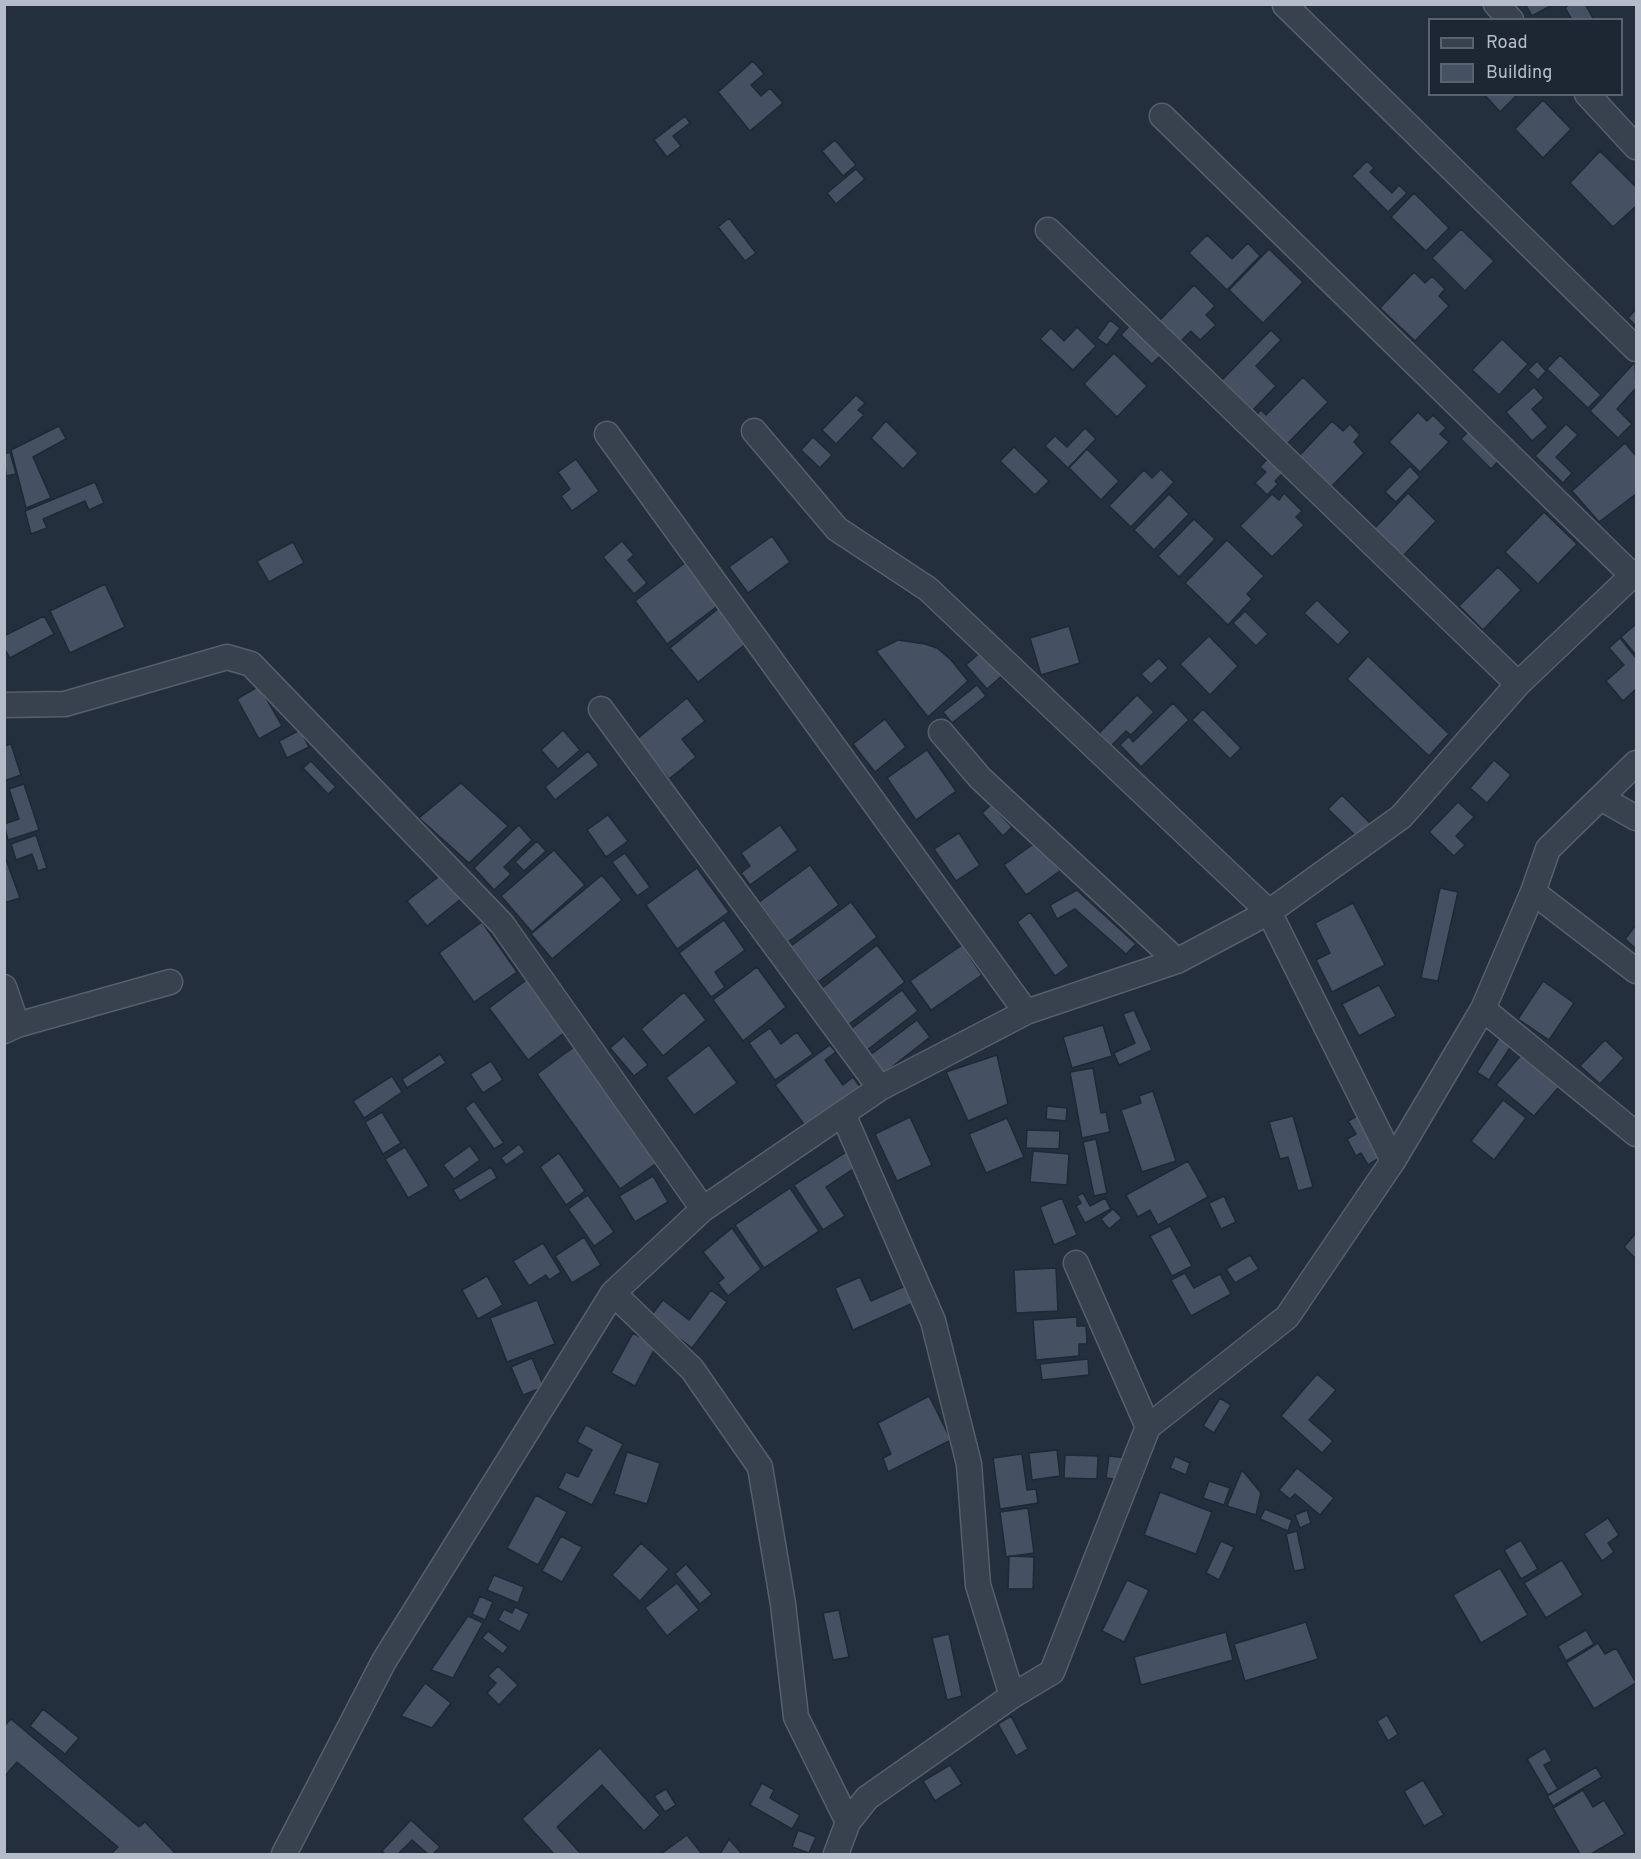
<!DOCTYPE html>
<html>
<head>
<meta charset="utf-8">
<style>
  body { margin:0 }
  #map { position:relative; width:1641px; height:1859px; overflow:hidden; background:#242f3e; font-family:Overpass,sans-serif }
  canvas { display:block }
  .frame { position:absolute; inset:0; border:6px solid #b4bcc9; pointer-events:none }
  .legend { position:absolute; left:1428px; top:18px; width:195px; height:78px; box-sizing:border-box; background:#1d2633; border:2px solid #59626f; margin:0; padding:8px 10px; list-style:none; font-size:18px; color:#b4bcc9 }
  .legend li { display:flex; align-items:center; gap:12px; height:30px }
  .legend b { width:30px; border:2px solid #59626f }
</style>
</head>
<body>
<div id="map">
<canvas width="1641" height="1859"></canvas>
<div class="frame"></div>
<ul class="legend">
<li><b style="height:8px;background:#38414e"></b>Road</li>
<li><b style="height:16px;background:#455162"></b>Building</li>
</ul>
</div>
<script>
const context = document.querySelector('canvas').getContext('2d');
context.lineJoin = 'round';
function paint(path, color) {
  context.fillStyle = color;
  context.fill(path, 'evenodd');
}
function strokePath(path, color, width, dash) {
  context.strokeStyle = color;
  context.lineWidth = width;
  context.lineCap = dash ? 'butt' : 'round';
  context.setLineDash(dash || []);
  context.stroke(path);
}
const building = new Path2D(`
  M1525 4H1552V5L1532 16Z
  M1570 4H1585L1594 20H1572L1565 8Z
  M753 61 764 74 751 85 761 96 770 88 783 103 750 131 718 92Z
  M1484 94H1518L1500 112Z
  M1543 100 1571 129 1543 158 1515 129Z
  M685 116 690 123 673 136 681 146 667 157 654 140Z
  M835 140 856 165 843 176 822 151Z
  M1600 151 1636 187V206L1613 227 1570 183Z
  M1367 161 1374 168 1370 172 1392 193 1399 185 1407 193 1388 212 1352 176Z
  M856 169 865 179 836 204 827 193Z
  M1414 193 1449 228 1426 251 1391 217Z
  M729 218 756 253 745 261 718 227Z
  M1461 229 1494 261 1465 291 1432 258Z
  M1207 235 1232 259 1248 243 1260 256 1227 290 1189 253Z
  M1269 249 1303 282 1263 323 1229 290Z
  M1414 272 1425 283 1432 276 1445 289 1439 296 1449 306 1415 341 1380 308Z
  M1194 285 1215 306 1206 315 1216 325 1200 340 1191 331 1178 344 1157 323Z
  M1636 309V326L1628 318Z
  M1110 320 1120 328 1107 345 1097 338Z
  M1131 324 1162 354 1152 364 1121 335Z
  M1077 327 1096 346 1073 370 1040 339 1051 328 1064 341Z
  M1271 330 1281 340 1256 366 1276 386 1250 413 1219 383Z
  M1502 339 1528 364 1499 395 1472 370Z
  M1114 353 1147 386 1117 417 1084 384Z
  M1560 355 1601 395 1588 408 1547 369Z
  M1537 361 1546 371 1538 380 1528 370Z
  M1635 362 1636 388 1617 409 1632 424 1618 438 1590 411Z
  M1303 377 1328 402 1284 447 1254 417 1261 410 1266 415Z
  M1534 387 1544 398 1532 409 1548 427 1532 441 1506 412Z
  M856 395 865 403 858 410 864 415 836 444 822 430Z
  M1418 412 1427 421 1433 415 1446 428 1440 434 1449 442 1420 472 1389 442Z
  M886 421 918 453 903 469 871 438Z
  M1332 421 1343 431 1350 424 1360 435 1354 442 1364 453 1331 487 1299 456Z
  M1475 424 1505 454 1491 469 1461 439Z
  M1566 424 1578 435 1556 457 1572 473 1563 483 1535 456Z
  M59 426 66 439 33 457 51 498 26 508 11 450Z
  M1085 428 1096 439 1068 468 1045 446 1055 436 1067 447Z
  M813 437 832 455 820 468 801 450Z
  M1625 443 1636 456V494L1599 522 1572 491Z
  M1014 447 1049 481 1035 495 1000 461Z
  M1087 449 1119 481 1101 500 1069 468Z
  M10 452 16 474 6 476 4 454Z
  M1268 458 1283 473 1275 481 1278 484 1267 495 1255 483 1266 472 1260 467Z
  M576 459 599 491 572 511 561 496 570 489 558 472Z
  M1410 466 1420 477 1396 502 1385 492Z
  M1161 469 1174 482 1131 527 1109 506 1144 470 1152 478Z
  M95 482 104 503 89 510 85 501 43 519 47 528 31 534 25 511Z
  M1284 493 1302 511 1296 517 1304 525 1272 557 1240 526 1272 494 1279 500Z
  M1408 493 1436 521 1402 557 1374 529Z
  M1169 494 1189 514 1154 550 1134 530Z
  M1544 512 1577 544 1538 584 1505 552Z
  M1194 519 1215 539 1179 577 1158 556Z
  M772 536 790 562 748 593 729 567Z
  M1227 540 1264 576 1247 594 1252 599 1228 625 1185 583Z
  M622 541 634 555 628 560 647 583 634 594 603 557Z
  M293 542 304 563 269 582 257 561Z
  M690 559 723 602 667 644 635 601Z
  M1498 567 1521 590 1483 630 1459 606Z
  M105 584 125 627 70 653 50 611Z
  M1317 600 1350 632 1338 645 1304 613Z
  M719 608 747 643 698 682 670 648Z
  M1245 611 1268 634 1256 646 1233 623Z
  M44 616 54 634 10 658 4 648V636Z
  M1636 624V655L1621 637Z
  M1069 626 1080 663 1041 675 1030 638Z
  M1209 636 1238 666 1210 695 1180 664Z
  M1620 638 1636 658V689L1623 701 1606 681 1624 665 1609 648Z
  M898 640 925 644 937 648 951 660 968 681 928 717 876 651Z
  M984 649 1005 673 987 689 966 665Z
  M1368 656 1449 734 1429 756 1347 679Z
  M1159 658 1168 668 1151 684 1141 674Z
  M977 685 986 696 952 723 943 712Z
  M259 686 282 726 259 739 237 699Z
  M1137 695 1154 712 1131 735 1126 731 1111 746 1099 733Z
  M687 698 705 721 682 739 696 757 669 779 637 739Z
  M1173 703 1189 720 1141 767 1120 745 1129 736 1133 742Z
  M1203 709 1241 748 1230 759 1192 720Z
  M885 719 906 747 875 772 853 744Z
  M300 730 309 747 287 758 279 741Z
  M563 730 580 750 558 769 541 750Z
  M11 744 21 775 4 781V746Z
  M927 750 956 791 916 820 887 778Z
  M588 751 599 765 555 800 545 787Z
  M1494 760 1511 775 1487 803 1470 788Z
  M311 761 336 787 328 794 303 768Z
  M461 783 508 826 469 863 419 818Z
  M24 784 39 830 8 840 4 824 19 819 9 789Z
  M1342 795 1373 826 1360 840 1328 809Z
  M1458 802 1474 817 1456 836 1465 845 1454 856 1429 832Z
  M991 805 1012 827 1003 836 982 813Z
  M608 815 628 841 606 857 587 830Z
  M519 825 532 840 504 867 511 874 494 890 474 868Z
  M780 825 798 850 750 885 741 873 750 866 741 853Z
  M959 833 980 865 956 881 934 849Z
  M36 835 47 868 38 871 32 854 16 860 11 844Z
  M1039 840 1060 871 1026 895 1004 865Z
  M537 841 546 851 524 871 515 862Z
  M554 850 585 885 532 932 501 896Z
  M625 853 650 887 637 896 612 862Z
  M4 854 20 898 4 903Z
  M810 865 839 905 788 942 759 902Z
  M697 868 729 912 677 949 646 905Z
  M442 874 461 899 427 926 407 901Z
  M602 875 622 900 552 959 531 934Z
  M1440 888 1458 892 1438 981 1421 978Z
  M1077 890 1136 944 1126 954 1075 909 1057 919 1050 905Z
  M851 902 877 937 818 982 791 946Z
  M1353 903 1385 965 1332 992 1316 960 1330 953 1315 923Z
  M1030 912 1069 966 1055 976 1017 922Z
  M724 920 745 950 715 972 725 987 711 997 679 953Z
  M482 922 517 972 474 1002 439 953Z
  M1636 925V949L1625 939Z
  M877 945 905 982 848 1025 821 989Z
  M962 945 982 975 931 1010 910 981Z
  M757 967 786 1007 743 1041 713 1000Z
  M533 975 572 1027 528 1060 489 1008Z
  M1543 981 1574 1003 1549 1040 1518 1019Z
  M1379 985 1396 1016 1359 1036 1342 1004Z
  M902 990 918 1011 867 1050 851 1029Z
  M684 992 706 1020 663 1056 641 1029Z
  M1134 1010 1152 1050 1119 1065 1114 1053 1135 1043 1123 1014Z
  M917 1020 930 1037 883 1074 869 1056Z
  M1103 1025 1112 1056 1072 1068 1063 1037Z
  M770 1028 781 1044 797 1032 813 1054 775 1080 749 1043Z
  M624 1036 648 1065 634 1076 610 1048Z
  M1499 1038 1511 1046 1489 1080 1477 1072Z
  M1605 1040 1624 1058 1600 1084 1580 1066Z
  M578 1044 661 1160 620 1189 537 1074Z
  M709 1045 737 1083 694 1115 666 1078Z
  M830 1045 836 1052 825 1060 843 1085 853 1077 863 1091 809 1131 775 1085Z
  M1526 1049 1564 1081 1534 1116 1496 1085Z
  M440 1054 446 1063 407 1088 402 1079Z
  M997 1055 1008 1104 968 1121 946 1072Z
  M491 1061 503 1080 483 1093 470 1074Z
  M1093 1068 1101 1113 1106 1112 1110 1132 1082 1138 1070 1072Z
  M392 1076 402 1092 364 1118 353 1101Z
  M1153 1091 1176 1161 1142 1172 1121 1110 1141 1103 1139 1096Z
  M1503 1100 1526 1118 1494 1160 1471 1141Z
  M474 1101 504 1143 494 1149 465 1108Z
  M1047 1106 1067 1108 1066 1121 1046 1119Z
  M382 1112 401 1143 383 1154 365 1122Z
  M1293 1116 1313 1187 1298 1191 1288 1157 1280 1159 1269 1122Z
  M1357 1116 1381 1157 1368 1165 1361 1153 1356 1156 1347 1139 1356 1134 1348 1121Z
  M910 1117 932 1165 897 1181 875 1134Z
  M1007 1118 1024 1157 986 1173 969 1134Z
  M1027 1130 1060 1131 1059 1149 1026 1148Z
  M1096 1139 1107 1193 1094 1196 1083 1142Z
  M519 1144 525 1152 506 1165 501 1158Z
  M470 1146 480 1160 454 1179 443 1165Z
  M405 1147 429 1186 408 1198 385 1159Z
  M1033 1151 1069 1154 1067 1185 1030 1182Z
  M846 1152 856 1167 826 1187 845 1216 823 1230 794 1185Z
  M559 1153 585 1191 566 1205 540 1167Z
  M1188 1161 1208 1197 1158 1225 1150 1210 1138 1217 1126 1195Z
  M491 1167 497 1178 460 1201 453 1190Z
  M653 1176 668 1202 635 1222 619 1196Z
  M790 1188 819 1231 764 1268 735 1225Z
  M1083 1193 1090 1206 1105 1198 1111 1209 1085 1223 1076 1206 1081 1203 1077 1196Z
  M588 1195 614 1232 594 1246 568 1209Z
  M1224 1196 1236 1222 1221 1229 1209 1203Z
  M1062 1198 1077 1235 1054 1245 1040 1207Z
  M1113 1209 1122 1218 1109 1229 1101 1219Z
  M1170 1226 1192 1266 1172 1276 1150 1236Z
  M732 1228 761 1269 728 1296 718 1283 724 1278 703 1252Z
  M1636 1233V1259L1624 1247Z
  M584 1237 601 1265 572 1283 555 1256Z
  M543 1243 561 1272 549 1280 546 1275 529 1286 513 1261Z
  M1250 1255 1259 1269 1235 1283 1226 1269Z
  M1056 1268 1058 1311 1016 1313 1014 1270Z
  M1185 1273 1194 1288 1220 1274 1231 1294 1191 1316 1171 1280Z
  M487 1276 503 1305 478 1319 462 1290Z
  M860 1277 871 1301 905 1286 913 1303 853 1330 835 1288Z
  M711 1290 727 1302 692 1348 650 1317 663 1300 689 1320Z
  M537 1300 555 1344 507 1362 490 1318Z
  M1077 1317V1326H1086L1087 1344H1079V1356L1036 1360 1033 1320Z
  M633 1333 656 1346 635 1386 611 1373Z
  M532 1358 544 1387 523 1395 511 1367Z
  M1088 1359 1089 1375 1042 1380 1040 1364Z
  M1317 1374 1336 1390 1309 1420 1333 1441 1322 1453 1281 1416Z
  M929 1396 951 1440 888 1472 883 1458 891 1454 878 1423Z
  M1220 1398 1231 1405 1214 1433 1203 1426Z
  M586 1425 623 1444 592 1505 558 1488 566 1472 578 1477 592 1450 577 1442Z
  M1057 1450 1060 1476 1032 1480 1029 1453Z
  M627 1452 660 1463 647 1504 614 1494Z
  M1022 1454 1027 1490 1036 1489 1038 1503 1000 1509 993 1458Z
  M1065 1455 1098 1456 1097 1479 1064 1478Z
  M1109 1456 1127 1458 1124 1480 1106 1478Z
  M1175 1456 1190 1463 1186 1475 1170 1468Z
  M1297 1468 1334 1498 1320 1515 1295 1494 1290 1499 1279 1490Z
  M1242 1470 1261 1493 1256 1515 1227 1506Z
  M1209 1481 1230 1488 1224 1505 1203 1498Z
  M1160 1492 1212 1512 1196 1554 1144 1535Z
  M536 1495 567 1512 538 1565 507 1548Z
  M1028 1508 1034 1553 1006 1557 1000 1512Z
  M1265 1509 1292 1520 1288 1531 1260 1519Z
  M1307 1510 1311 1523 1300 1528 1295 1515Z
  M1608 1518 1619 1535 1608 1543 1614 1552 1602 1561 1584 1534Z
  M1297 1531 1305 1569 1294 1571 1286 1534Z
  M561 1536 582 1547 562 1582 542 1571Z
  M1521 1540 1538 1569 1521 1579 1504 1550Z
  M1221 1541 1234 1547 1219 1580 1206 1573Z
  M641 1543 669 1569 640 1601 612 1575Z
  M1009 1556 1034 1557 1033 1589H1008Z
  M1562 1560 1583 1595 1546 1618 1524 1583Z
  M686 1564 712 1594 700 1604 675 1574Z
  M1500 1568 1528 1615 1481 1643 1453 1595Z
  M494 1575 524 1587 518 1603 487 1590Z
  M1127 1580 1149 1590 1124 1642 1102 1631Z
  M677 1583 699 1610 667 1636 645 1608Z
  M480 1596 493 1602 485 1620 472 1614Z
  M515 1607 529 1614 520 1632 498 1620 504 1609 512 1613Z
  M839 1610 849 1657 833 1660 823 1613Z
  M468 1616 483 1623 453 1678 431 1670Z
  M1306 1622 1318 1659 1245 1681 1234 1644Z
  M1586 1630 1594 1644 1566 1661 1558 1646Z
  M488 1631 508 1647 503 1654 482 1638Z
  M1226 1632 1233 1660 1141 1685 1134 1657Z
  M949 1634 962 1696 947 1700 932 1638Z
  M1598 1643 1605 1654 1616 1648 1636 1683 1594 1709 1566 1663Z
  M498 1666 518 1685 499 1705 487 1693 496 1683 488 1676Z
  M425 1683 451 1703 432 1728 401 1716Z
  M43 1709 79 1738 65 1754 30 1726Z
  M1387 1715 1398 1734 1388 1741 1377 1721Z
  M1011 1716 1028 1749 1016 1756 998 1724Z
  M11 1719 139 1827 145 1822 176 1854H111L118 1847 17 1762 4 1777V1726Z
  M600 1748 660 1815 644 1831 602 1785 557 1827 581 1854H554L522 1819Z
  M1545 1748 1552 1761 1544 1765 1558 1789 1548 1795 1527 1759Z
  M950 1765 962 1784 935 1801 923 1781Z
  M1596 1767 1602 1777 1553 1806 1547 1796Z
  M1423 1780 1444 1815 1424 1826 1404 1791Z
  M762 1783 774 1790 770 1798 800 1815 792 1829 750 1805Z
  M666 1789 676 1805 665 1812 654 1796Z
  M1583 1790 1593 1807 1604 1800 1625 1834 1591 1854H1580L1553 1808Z
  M411 1820 440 1847 433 1854H428L412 1840 399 1853 401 1854H385L382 1851Z
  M798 1830 816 1837 809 1853 792 1847Z
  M687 1835 702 1854H661Z
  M729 1839 742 1854H720Z`);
paint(building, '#455162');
strokePath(building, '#1f2835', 1.5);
const minor = new Path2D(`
  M1496 4 1511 20
  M1285 5 1636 349
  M1587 94 1636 147
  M1162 116 1632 575
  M1048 230 1518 684
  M754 431 837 529 928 589 1269 912 1393 1161
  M607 434 1026 1012
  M4 705 65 704 227 657 251 664 502 924 703 1209
  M601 709 880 1088
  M941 732 980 778 1177 961
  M1601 798 1636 818
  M1533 892 1636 971
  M4 987 17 1025
  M1483 1009 1636 1134
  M4 1031 17 1025 170 982
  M843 1114 933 1321 969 1464 978 1585 1012 1696
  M1076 1263 1148 1427
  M613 1293 692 1369 760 1467 783 1604 796 1717 848 1822
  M284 1854 384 1661 613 1293 703 1209 880 1088 1026 1012 1177 961 1269 912 1401 817 1518 684 1636 572
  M836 1854 848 1822 867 1798 1012 1696 1052 1672 1148 1427 1287 1317 1393 1161 1483 1009 1533 892 1548 849 1636 763`);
strokePath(minor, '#565f6c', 27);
strokePath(minor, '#38414e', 24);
</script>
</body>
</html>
